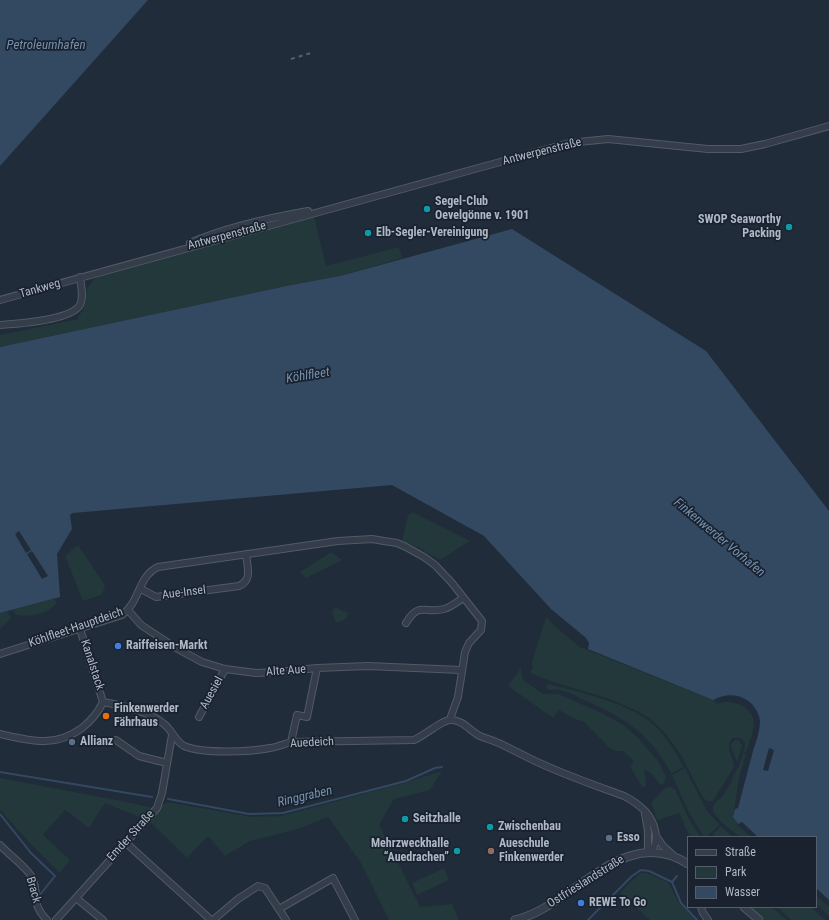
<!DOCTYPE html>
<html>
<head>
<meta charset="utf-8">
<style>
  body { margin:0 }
  #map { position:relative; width:829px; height:920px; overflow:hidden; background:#202c39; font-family:"Roboto Condensed",sans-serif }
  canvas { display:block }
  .legend { position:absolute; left:687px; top:836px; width:130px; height:72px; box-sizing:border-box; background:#19222e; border:1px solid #555e6b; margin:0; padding:5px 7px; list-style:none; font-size:12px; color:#aeb8c6 }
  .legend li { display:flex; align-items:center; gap:8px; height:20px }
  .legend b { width:20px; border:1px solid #555e6b }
</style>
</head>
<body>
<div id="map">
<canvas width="829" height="920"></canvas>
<ul class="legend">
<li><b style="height:5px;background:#343d49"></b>Straße</li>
<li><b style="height:11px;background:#22383a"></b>Park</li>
<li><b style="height:11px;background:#334861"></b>Wasser</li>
</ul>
</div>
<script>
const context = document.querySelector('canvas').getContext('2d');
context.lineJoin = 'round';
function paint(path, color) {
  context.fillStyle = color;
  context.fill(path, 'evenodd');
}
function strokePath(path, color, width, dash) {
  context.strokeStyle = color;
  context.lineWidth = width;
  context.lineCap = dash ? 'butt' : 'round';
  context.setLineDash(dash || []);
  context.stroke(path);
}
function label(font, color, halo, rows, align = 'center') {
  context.font = font + ' "Roboto Condensed",sans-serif';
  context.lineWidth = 3.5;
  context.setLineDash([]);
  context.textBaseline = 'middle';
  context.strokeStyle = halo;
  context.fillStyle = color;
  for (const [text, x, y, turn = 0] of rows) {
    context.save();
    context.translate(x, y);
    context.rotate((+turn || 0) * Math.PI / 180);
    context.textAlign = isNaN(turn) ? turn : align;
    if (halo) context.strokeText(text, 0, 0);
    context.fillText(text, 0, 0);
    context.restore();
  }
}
paint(new Path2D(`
  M314 216 326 266 399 247 402 258 340 276 291 285 0 347V335L78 319 79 315 84 309 87 288 94 279 109 272Z
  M412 512 470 541 440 560 419 548 402 541 408 515Z
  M78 545 104 584 105 588 101 595 83 601 65 556Z
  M331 552 342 560 306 578 300 572Z
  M54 599 57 603C46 615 31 617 16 615L12 610Z
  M334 608H337L340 610 347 612 348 615C345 620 342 622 336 622L332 613Z
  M7 611 11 618 0 629V613Z
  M546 617 558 629 580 647 713 700 717 704C729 699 748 704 753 718 756 728 749 743 746 752H744L745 743 740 738H733C723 746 734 757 734 767L713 801H707L703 798 680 753 664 732 651 719 637 711 610 699 553 682 530 673 533 666 531 665Z
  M521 668 523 680 543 694H558L602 713 625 726 640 740 658 761 666 776 664 783 660 785 651 773 644 769 646 785 643 788 630 767 634 761 623 751H616L610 748 584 722 573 718 559 710 553 718 508 686Z
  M549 684C579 692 624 702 649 721 664 732 675 751 684 767L671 773C651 735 624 717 586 701 578 697 569 692 560 690 556 689 552 690 548 690L546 687Z
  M734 740H739L742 745 738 761 737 762 731 747V745Z
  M743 753 746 754 739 778 733 817 738 825 751 837H740L722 823 713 812V806L718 800 722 797 732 781 733 776 739 766Z
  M685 768 707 811 720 825 706 837H704L687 809 672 775Z
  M442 771 430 790 394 799 379 825 420 907 452 904 459 920H389L361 863 328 817 298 829 250 841 225 856 208 836 187 858 149 821 105 803 89 828 65 810 43 835 70 860 60 873 28 841 0 810V778L127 802 153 808 168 802 252 817 281 816 404 783Z
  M670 787 675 789 691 823 701 837H690L679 813 657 820 651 803 665 788Z
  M721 826 733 837H716L713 834Z
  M444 868 449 880 417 895 412 883Z
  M640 873H646L668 882 679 903 695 920H650L620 893Z
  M816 896 829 907V916L816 904Z
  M749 907H772L787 920H764Z
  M777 907H811L825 920H791Z`), '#22383a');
paint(new Path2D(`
  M0 0H148L0 166Z
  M512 229 706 351 829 511V900L816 888V837H758L742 822 738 824 733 817 735 809 738 808C743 789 748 770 753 751 756 742 760 731 760 721 759 712 753 703 745 699 734 693 723 695 713 700L588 649 589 643 586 638 551 609 484 536 392 485 73 513 70 515 72 529 57 554 60 597 0 613V347L291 285 340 276Z`), '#334861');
paint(new Path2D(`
  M19 531 31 550 26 553 15 534Z
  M32 551 48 576 42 579 27 554Z
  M769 748 774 750 768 771 763 770Z`), '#202c39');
strokePath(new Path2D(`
  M0 772 152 797
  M168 799 249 814 283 813 406 781 435 768 442 767
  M0 814 31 853 55 876 39 896
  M672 882 681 903 697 920
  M588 920 632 876 641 870 649 871 672 882 677 876`), '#334861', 2);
const minor = new Path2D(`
  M190 243C227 227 268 218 308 211
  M0 300 569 143 608 139 708 149H741L765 144 829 126
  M0 325C17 324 71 320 80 305 84 297 81 286 80 277
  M141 589 156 597 239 586C253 580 247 566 246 554
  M128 610 141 625 176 648 202 662 225 669 256 673 277 672 317 668 368 666 461 670
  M406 623C419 601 425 614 444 609 451 607 457 602 463 598
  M80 629 103 702
  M0 654 122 615C140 602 138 576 158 567L338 541 372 539 384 541 397 543 406 547 424 557 435 565 452 583 482 621 481 630 469 643 465 652 458 697 450 719
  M103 702C121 705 150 712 164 724 172 730 175 741 184 746 203 754 250 752 270 748 277 747 284 744 291 742L414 740C424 736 443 719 451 720 463 720 470 731 480 736 487 739 495 741 503 745 513 750 523 755 533 760 562 774 594 785 624 796 632 800 639 805 645 811 654 821 663 844 648 852
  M199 717 225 669
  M0 734C31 741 55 748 82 728 92 720 98 713 103 702
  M116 740 139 756 167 763
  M291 742 297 715 307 717 317 668
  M645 814 648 831V852
  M656 836 663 846 675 857
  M125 842 211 920
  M0 845C9 855 28 868 33 879 39 897 31 904 47 920
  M76 898 103 920
  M701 907 703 913 708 920
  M279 909 333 878 355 920
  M56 920 157 808 162 793 172 735
  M213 920 238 899 258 886 265 888 286 920`);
const tertiary = new Path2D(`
  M744 907 759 920
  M515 920C573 907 623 822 688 864`);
strokePath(minor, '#515b67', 8);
strokePath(tertiary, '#515b67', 9);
strokePath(minor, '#343d49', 6);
strokePath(tertiary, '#343d49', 7);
strokePath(new Path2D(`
  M291 59 311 53`), '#556270', 2, [4, 4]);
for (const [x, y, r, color] of [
  [427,209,4,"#0f9aa8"],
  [789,227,4,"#0f9aa8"],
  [368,233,4,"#0f9aa8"],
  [118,646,4,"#3f7fe0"],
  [106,716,4,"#e8710a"],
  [72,742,4,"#5c6f8a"],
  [405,819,4,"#0f9aa8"],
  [490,827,4,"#0f9aa8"],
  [609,838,4,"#5c6f8a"],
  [457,851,4,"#0f9aa8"],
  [491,851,4,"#8d6e63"],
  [581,903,4,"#3f7fe0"]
]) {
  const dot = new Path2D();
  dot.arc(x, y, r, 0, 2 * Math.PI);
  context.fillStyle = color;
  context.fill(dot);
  strokePath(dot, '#19222e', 1.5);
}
label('12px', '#aeb8c6', '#19222e', [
  ["Antwerpenstraße",542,152,-14],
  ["Antwerpenstraße",227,236,-15],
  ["Tankweg",40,289,-16],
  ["Aue-Insel",184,593,-7],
  ["Köhlfleet-Hauptdeich",76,628,-19],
  ["Kanalstack",92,665,72],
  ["Alte Aue",286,671,-4],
  ["Auesiel",212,693,-61],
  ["Auedeich",312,743,-3],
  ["Emder Straße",131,836,-48],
  ["Ostfrieslandstraße",586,882,-32],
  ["Brack",33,890,74]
]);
label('bold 12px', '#aeb8c6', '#19222e', [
  ["Segel-Club",435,202],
  ["Oevelgönne v. 1901",435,216],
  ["SWOP Seaworthy",781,220,"right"],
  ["Packing",781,234,"right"],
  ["Elb-Segler-Vereinigung",376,233],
  ["Raiffeisen-Markt",126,646],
  ["Finkenwerder",114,709],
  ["Fährhaus",114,723],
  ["Allianz",80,742],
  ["Seitzhalle",413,819],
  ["Zwischenbau",498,827],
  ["Esso",617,838],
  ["Mehrzweckhalle",449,844,"right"],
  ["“Auedrachen”",449,858,"right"],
  ["Aueschule",499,844],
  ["Finkenwerder",499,858],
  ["REWE To Go",589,903]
], 'left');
label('italic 13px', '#7590af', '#19222e', [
  ["Petroleumhafen",46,46],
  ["Köhlfleet",308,376,-9],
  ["Finkenwerder Vorhafen",719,538,40],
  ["Ringgraben",305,797,-13]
]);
</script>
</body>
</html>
